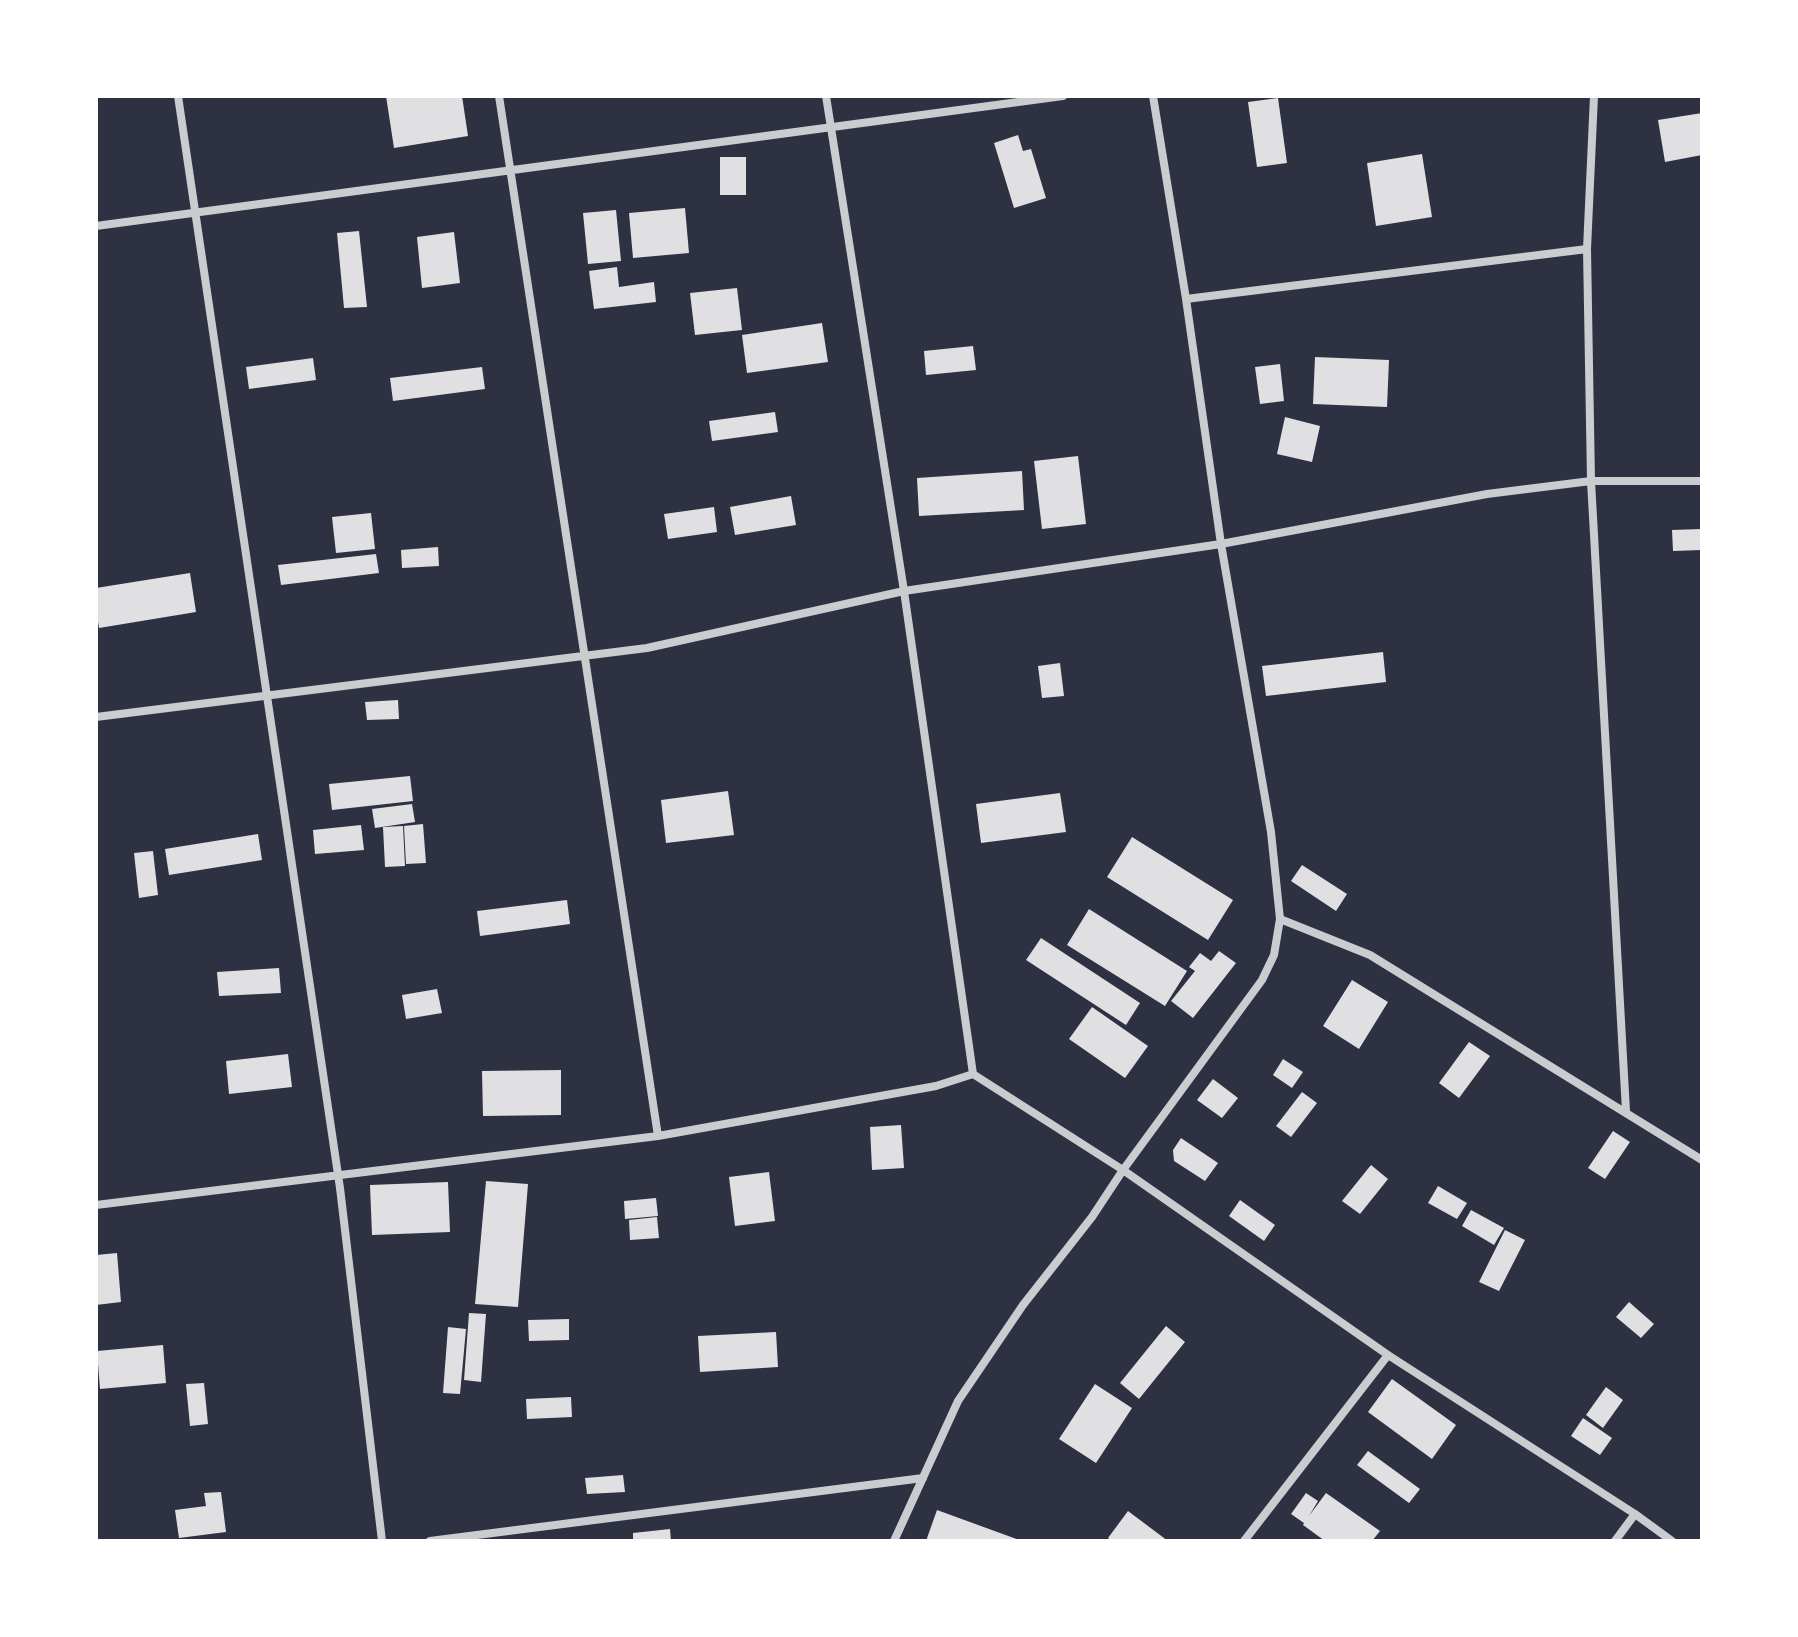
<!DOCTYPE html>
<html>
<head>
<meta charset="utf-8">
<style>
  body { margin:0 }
  #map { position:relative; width:1798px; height:1637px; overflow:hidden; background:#2d3142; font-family:Quicksand,sans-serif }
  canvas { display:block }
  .frame { position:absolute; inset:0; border:98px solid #fff; pointer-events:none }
</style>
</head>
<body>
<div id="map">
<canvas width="1798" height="1637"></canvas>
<div class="frame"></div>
</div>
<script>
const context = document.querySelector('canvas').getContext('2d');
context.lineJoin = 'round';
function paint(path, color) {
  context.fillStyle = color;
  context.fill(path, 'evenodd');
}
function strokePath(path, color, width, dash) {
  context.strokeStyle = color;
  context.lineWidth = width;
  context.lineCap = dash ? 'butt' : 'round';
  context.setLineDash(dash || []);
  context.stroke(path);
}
paint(new Path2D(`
  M386 96H462L468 136 394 148Z
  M1278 98 1287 163 1257 167 1248 102Z
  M1702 113V155L1665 162 1658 120Z
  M1018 135 1023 151 1031 149 1046 198 1014 208 994 143Z
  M1422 154 1432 217 1376 226 1367 163Z
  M720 157H746V195H720Z
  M685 208 689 253 633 258 629 213Z
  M616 210 621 261 588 264 583 213Z
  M359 231 367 307 344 308 337 233Z
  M454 232 460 283 422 288 417 237Z
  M617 267 619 287 654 282 656 302 594 309 589 271Z
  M737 288 742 330 695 335 690 293Z
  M822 323 828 362 747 373 742 335Z
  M973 346 976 370 926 375 924 351Z
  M1315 357 1389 360 1387 407 1313 404Z
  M313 358 316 380 249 389 246 367Z
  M1280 364 1284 401 1260 404 1255 367Z
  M482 367 485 389 393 401 390 378Z
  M775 412 778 432 712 441 709 421Z
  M1285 417 1320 426 1312 462 1277 454Z
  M1078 456 1086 524 1042 529 1034 461Z
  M1022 471 1024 510 919 516 917 478Z
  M791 496 796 525 735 535 730 507Z
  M714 507 717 532 668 539 664 514Z
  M371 513 375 549 336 553 332 517Z
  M1702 529V550L1673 551 1672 530Z
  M438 547 439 566 402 568 401 550Z
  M376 554 379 573 281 585 278 565Z
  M190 573 196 612 99 628 96 609V588Z
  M1383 652 1386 682 1266 696 1262 666Z
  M1060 663 1064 696 1042 698 1038 666Z
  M398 700 399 719 367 720 365 702Z
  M410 776 413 801 332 810 329 784Z
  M728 791 734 835 666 843 661 800Z
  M1060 793 1066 832 981 843 976 804Z
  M412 804 415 822 375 828 372 809Z
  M423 824 426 863 406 864 404 826Z
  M361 825 364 850 315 854 313 830Z
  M403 826 405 866 385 867 383 827Z
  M258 834 262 860 169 875 165 849Z
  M1132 837 1233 900 1208 940 1107 877Z
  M153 851 158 895 139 898 134 853Z
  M1302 865 1347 894 1336 911 1291 881Z
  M567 900 570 924 480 936 477 911Z
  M1089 909 1187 971 1165 1006 1067 945Z
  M1041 938 1140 1003 1126 1025 1026 960Z
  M1219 951 1236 963 1193 1018 1171 1001 1195 971 1189 967 1200 953 1211 961Z
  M279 968 281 993 219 996 217 972Z
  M1352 980 1388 1002 1359 1049 1323 1026Z
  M437 989 442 1013 406 1019 402 995Z
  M1092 1007 1148 1046 1125 1078 1069 1039Z
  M1469 1042 1490 1056 1459 1098 1439 1083Z
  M288 1054 292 1087 229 1094 226 1061Z
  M1283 1059 1303 1072 1292 1088 1273 1075Z
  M561 1070V1115L483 1116 482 1071Z
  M1213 1079 1238 1098 1222 1118 1197 1100Z
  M1302 1092 1317 1103 1291 1137 1276 1126Z
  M901 1125 904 1168 872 1170 870 1127Z
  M1613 1131 1630 1142 1605 1179 1588 1168Z
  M1181 1138 1218 1163 1205 1181 1174 1161 1173 1150Z
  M1371 1165 1388 1179 1360 1214 1342 1201Z
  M769 1172 775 1221 735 1226 729 1177Z
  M486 1181 528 1184 518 1307 475 1304Z
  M448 1182 450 1232 372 1235 370 1185Z
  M1438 1186 1467 1203 1457 1219 1428 1203Z
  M656 1198 658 1216 625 1219 624 1201Z
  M1240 1200 1275 1225 1264 1241 1229 1216Z
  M1471 1210 1504 1228 1494 1245 1462 1226Z
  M657 1217 659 1238 630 1240 629 1220Z
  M1505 1230 1525 1240 1499 1291 1479 1282Z
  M117 1253 121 1302 96 1305V1255Z
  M1629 1302 1654 1324 1641 1338 1616 1317Z
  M469 1313 486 1314 481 1382 464 1380Z
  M569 1319V1340L529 1341 528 1320Z
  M1166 1326 1185 1342 1139 1399 1120 1383Z
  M448 1327 466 1329 460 1394 443 1393Z
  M776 1332 778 1367 700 1372 698 1336Z
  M163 1345 166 1383 100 1389 97 1351Z
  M1392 1379 1456 1425 1432 1459 1368 1412Z
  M204 1383 208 1424 190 1426 186 1384Z
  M1095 1384 1132 1408 1096 1463 1059 1439Z
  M1606 1387 1623 1400 1603 1428 1586 1415Z
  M571 1397 572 1417 527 1419 526 1399Z
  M1583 1418 1612 1438 1600 1455 1571 1436Z
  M1368 1451 1420 1489 1409 1503 1357 1465Z
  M623 1475 625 1492 587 1494 585 1478Z
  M221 1492 226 1532 179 1538 175 1510 206 1506 204 1493Z
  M1306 1493 1318 1501 1309 1516 1326 1493 1380 1531 1372 1541H1325L1303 1525 1304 1523 1291 1514Z
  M937 1510 1022 1541H926Z
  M1128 1511 1168 1541H1112L1108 1538Z
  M670 1529 671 1541H633V1533Z`), '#e0e0e3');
strokePath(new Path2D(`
  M178 96 340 1188 382 1541
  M499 96 658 1136
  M1594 96 1587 249 1591 481 1626 1111
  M96 226 1063 96
  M1186 299 1587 249
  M96 717 647 648 904 591 1221 544 1487 494 1591 481H1702
  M1280 919 1370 955 1702 1160
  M973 1074 1123 1170 1388 1355 1635 1514 1672 1541
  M96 1205 658 1136 936 1086 973 1074 904 591 826 96
  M430 1541 923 1478
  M894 1541 958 1401 1023 1305 1092 1217 1123 1170 1262 980 1274 955 1280 919 1271 832 1221 544 1186 299 1153 96
  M1244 1541 1388 1355
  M1615 1541 1635 1514`), '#caccd0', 8);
</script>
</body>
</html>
